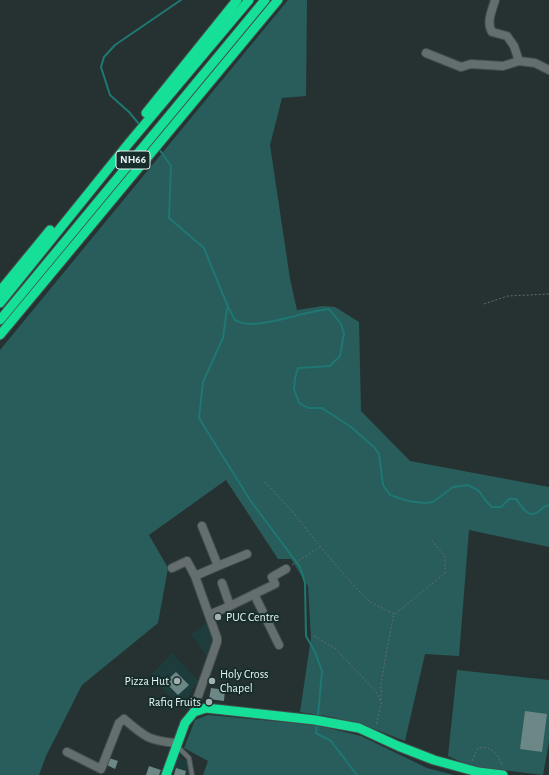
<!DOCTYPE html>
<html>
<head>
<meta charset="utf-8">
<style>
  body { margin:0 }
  canvas { display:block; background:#253231 }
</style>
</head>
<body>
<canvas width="549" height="775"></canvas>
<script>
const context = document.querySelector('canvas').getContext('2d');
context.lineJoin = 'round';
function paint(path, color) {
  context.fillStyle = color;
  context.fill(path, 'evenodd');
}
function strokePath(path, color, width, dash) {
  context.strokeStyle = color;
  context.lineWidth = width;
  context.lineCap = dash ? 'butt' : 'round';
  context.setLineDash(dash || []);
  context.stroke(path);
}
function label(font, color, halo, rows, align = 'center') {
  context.font = font + ' "Alegreya Sans",sans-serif';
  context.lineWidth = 4;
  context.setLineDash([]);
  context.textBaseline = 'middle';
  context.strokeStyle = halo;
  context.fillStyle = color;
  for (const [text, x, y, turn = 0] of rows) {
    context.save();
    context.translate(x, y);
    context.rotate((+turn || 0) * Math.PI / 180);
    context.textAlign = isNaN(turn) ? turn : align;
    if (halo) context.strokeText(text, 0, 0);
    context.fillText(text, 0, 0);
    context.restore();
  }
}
paint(new Path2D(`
  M208 622 213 637 207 657 191 634Z
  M172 653 198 681 181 708 150 676Z
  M178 756 188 762 190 775H172Z`), '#1e3c3b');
paint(new Path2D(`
  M288 0H307L306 96 282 98 270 145 290 279 297 310 323 306 335 307 359 322 361 411 410 461 549 487V547L469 530 459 656 425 654 405 741 377 730 332 717 300 712 311 638 308 586 291 559H278L226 480 149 535 168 568 158 623 82 685 46 756 39 775H0V350Z
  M457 670 549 680V741L543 775 470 766 448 756Z
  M208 715 316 725 361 736 427 768 454 775H203L208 761 184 748 195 720Z`), '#285d5b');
strokePath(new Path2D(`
  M139 124 129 112 110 95 101 67 104 57 115 45 181 0
  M159 149 171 166 169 218 204 248 228 307 235 320C239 322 245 324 250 324 276 324 302 312 329 309L341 324 344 333 340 356 330 366 298 368 295 378 294 389 299 403 308 408H322L351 427 374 447 379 454 383 485 390 495 408 501 424 503 433 502 453 487 468 485 479 491 486 501 492 507H501L509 499H516C522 506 527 519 538 512 542 509 544 506 549 505
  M227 309 223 338 203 382 199 418 250 500 300 567 305 583 306 636 315 652 322 671 318 716
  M317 724 316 733 331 741 357 775`), '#1f7774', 2);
paint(new Path2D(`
  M176 672 189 685 178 695 165 682Z
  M209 678 215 679V684H209Z
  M211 688 225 690 224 701 209 699Z
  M525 711 547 714 542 752 520 749Z
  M109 758 118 761 115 769 107 765Z
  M149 766 161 770 159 775H146Z
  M176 768 186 771 185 775H174Z`), '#6b8886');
const lane = new Path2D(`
  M178 747 189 758 192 775`);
const street = new Path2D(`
  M495 0C492 11 486 22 492 32L507 36 514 46 519 61 535 63 549 70
  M426 53 461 67 471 64 503 66 519 61
  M218 566 247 554
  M172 568 187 561 195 576 217 638V642L196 702 194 712
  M195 576 218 566 202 526
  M222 583 230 606
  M254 594 279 645
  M209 615 230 606 275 584 272 577 286 569
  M67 752 101 769 119 723 124 719C145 737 149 741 177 743`);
const fast = new Path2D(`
  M146 113 237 0
  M0 291 50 230
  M0 303 129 143 249 0
  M0 320 265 0
  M0 335 278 0
  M166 775 185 723 194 712 206 708 315 720 359 728 398 746 434 760 478 772 503 775`);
strokePath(lane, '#424d4d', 6);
strokePath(street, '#424d4d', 10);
strokePath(fast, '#424d4d', 11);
strokePath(new Path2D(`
  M484 304 508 296 549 294
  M265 482 292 511 314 539 355 587 370 602 394 614 388 643 381 684V704L376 726
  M292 565 320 547
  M395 614 445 573V557L431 539
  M314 636 336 649 377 693 380 701
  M472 761 478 748C490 745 499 754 502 766`), '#626c6b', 1, [2, 2]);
strokePath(lane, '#656e6e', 4);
strokePath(street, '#656e6e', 8);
strokePath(fast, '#16e098', 9);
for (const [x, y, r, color] of [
  [218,617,4,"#a3b0af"],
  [177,681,4,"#a3b0af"],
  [212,681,4,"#a3b0af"],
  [209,702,4,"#a3b0af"]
]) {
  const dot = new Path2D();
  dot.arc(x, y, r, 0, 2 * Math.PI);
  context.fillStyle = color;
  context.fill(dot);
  strokePath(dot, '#162d2c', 1.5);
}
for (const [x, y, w] of [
  [133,160,34]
]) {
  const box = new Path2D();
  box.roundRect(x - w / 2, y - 9, w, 18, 3);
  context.fillStyle = '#162d2c';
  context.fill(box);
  strokePath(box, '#e7f4f3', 1);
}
label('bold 11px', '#e7f4f3', null, [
  ["NH66",133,160]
]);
label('12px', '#e7f4f3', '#162d2c', [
  ["PUC Centre",226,617],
  ["Holy Cross",220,674],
  ["Chapel",220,688],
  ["Pizza Hut",169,681,"right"],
  ["Rafiq Fruits",201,702,"right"]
], 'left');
</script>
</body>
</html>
